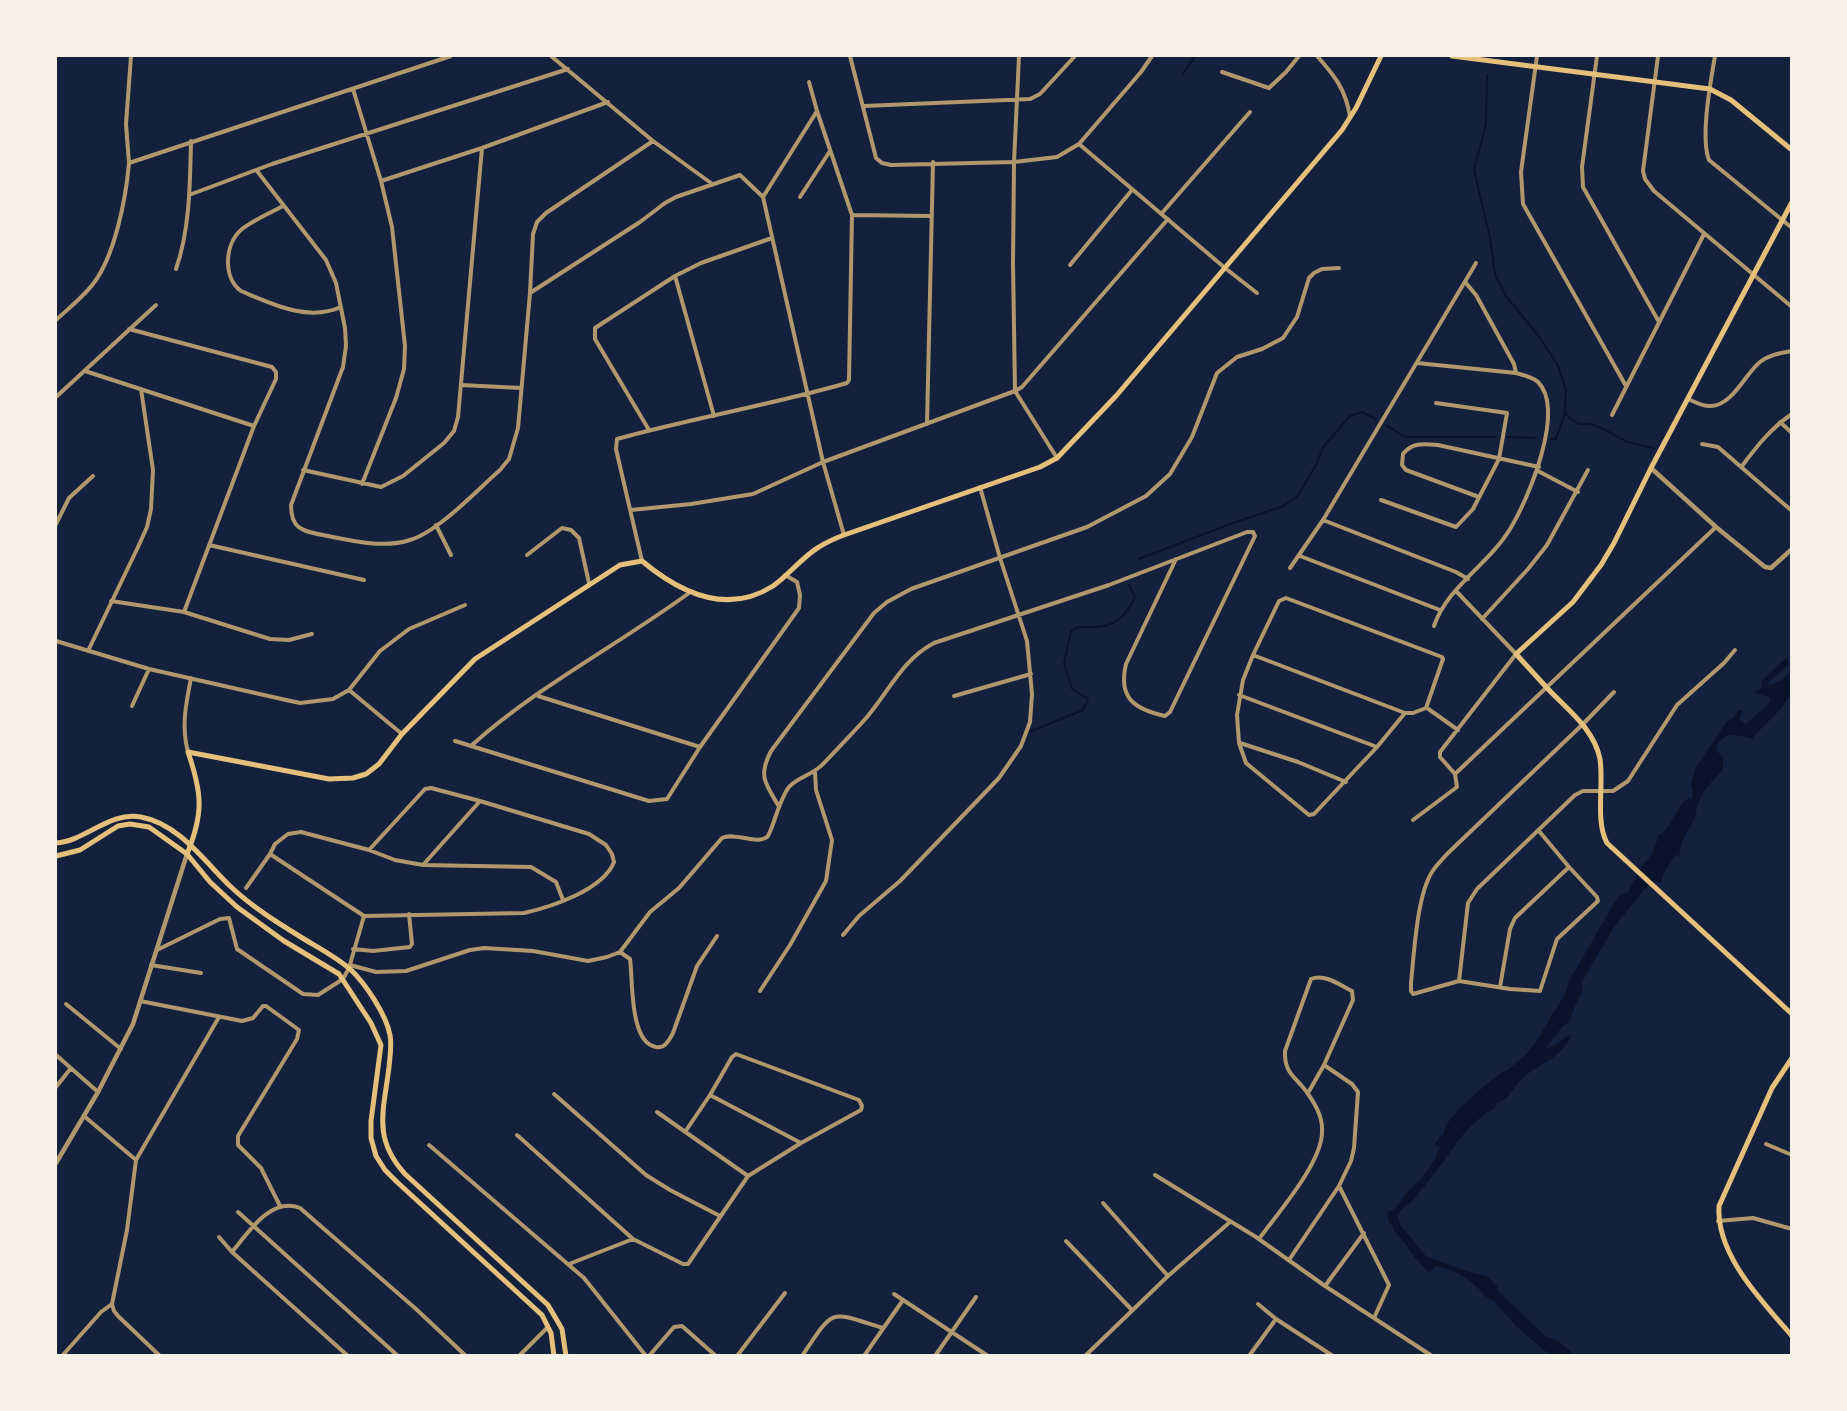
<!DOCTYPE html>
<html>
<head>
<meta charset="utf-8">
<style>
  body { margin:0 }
  #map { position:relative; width:1847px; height:1411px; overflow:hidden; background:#14213d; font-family:Roboto,sans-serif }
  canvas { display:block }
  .frame { position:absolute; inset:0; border:57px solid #f6f1e7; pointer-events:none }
</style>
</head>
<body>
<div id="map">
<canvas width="1847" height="1411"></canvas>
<div class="frame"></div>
</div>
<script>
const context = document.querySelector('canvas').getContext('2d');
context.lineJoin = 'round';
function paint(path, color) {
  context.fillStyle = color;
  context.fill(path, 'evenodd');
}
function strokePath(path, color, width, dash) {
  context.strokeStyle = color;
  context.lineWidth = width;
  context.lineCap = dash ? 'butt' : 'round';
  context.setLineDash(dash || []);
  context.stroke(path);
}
paint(new Path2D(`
  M1786 658 1789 663C1785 669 1773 678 1767 683L1770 685 1782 680 1791 670V694L1779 711 1754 736V739C1738 736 1722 728 1716 750L1723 757V769C1714 780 1703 789 1698 804 1696 810 1696 816 1693 822 1686 834 1680 842 1679 857L1675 855 1662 876V883L1655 881 1648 885 1614 927 1582 982V993L1575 1005 1570 1021 1562 1027 1546 1048C1555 1047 1562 1037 1572 1035 1558 1063 1539 1061 1520 1081 1512 1089 1508 1101 1497 1103L1495 1108C1463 1126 1453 1151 1430 1179 1427 1183 1412 1202 1410 1203 1405 1207 1401 1210 1397 1216L1401 1226 1426 1256 1469 1272 1487 1276 1497 1286 1498 1291 1545 1336 1557 1340 1575 1355 1551 1356 1517 1327 1494 1301 1483 1295V1293C1470 1280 1455 1269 1435 1266L1430 1272C1415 1263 1407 1242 1394 1231L1393 1226 1389 1223 1387 1212 1395 1209 1408 1191 1417 1183 1427 1171 1435 1159 1437 1152 1441 1145 1436 1147 1435 1144 1440 1136 1444 1134C1444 1116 1488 1084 1503 1071H1506C1513 1065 1522 1059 1527 1053 1537 1041 1544 1030 1550 1018 1557 1006 1567 995 1569 981L1613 905 1620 895 1628 892 1643 864C1651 859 1657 844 1658 836 1673 828 1675 806 1689 798L1691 800 1693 793 1691 785 1695 769 1727 721 1733 718 1739 710H1743L1739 719 1746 724 1768 705 1771 700 1769 697 1754 693 1762 687V681Z`), '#0b132b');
strokePath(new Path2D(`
  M1182 75 1195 56
  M1487 75 1486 124 1474 170 1490 238 1495 274 1505 295 1538 335 1557 364 1566 389 1565 413
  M1386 425 1405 437H1495
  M1507 437 1536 438
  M1551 439H1556L1565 413 1572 420 1579 424H1592L1611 433 1627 442 1653 448
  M1139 559 1233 523 1283 506 1297 497 1317 463 1323 447 1350 416 1362 412 1376 419
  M1027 733 1083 710 1088 699 1072 689 1064 664 1071 631C1078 626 1081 627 1090 627 1114 628 1125 618 1135 597L1129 585`), '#0b132b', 2);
strokePath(new Path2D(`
  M551 56 653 141 711 183
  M850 56 876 158 882 163 891 165 1014 162 1057 157 1079 144 1141 72 1152 56
  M1019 56 1014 162 1013 263 1015 391 1057 458
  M1317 56C1335 76 1346 90 1350 117
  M1537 56 1521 172 1523 204 1626 386
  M1597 56 1582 167 1583 187 1659 322
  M1658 56 1643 171 1645 179 1654 191 1792 307
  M1715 56C1711 80 1700 137 1709 160L1792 228
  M1222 72 1269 88 1286 72 1299 56
  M353 89 381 181 392 227 405 346 404 369 396 398 362 484
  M864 106 1030 99 1040 94 1075 56
  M1079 144 1225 268 1257 293
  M129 163 126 124 131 56
  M257 171 326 260 336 283 345 328 346 346 343 367 291 505C291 529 302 531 323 535 350 540 382 549 410 540 438 532 477 490 500 470L509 459 518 428 530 293 533 234 537 222 546 213 653 141
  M381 181 482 148 608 102
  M189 195 272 164 568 69
  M763 197 817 111
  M800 197 830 151
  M283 206C270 213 254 220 242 229 224 244 223 278 241 291 272 304 308 322 341 307
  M1162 213 1250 112
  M852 215 931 216
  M1070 265 1132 190
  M176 269C190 229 190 183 191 141
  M675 276 714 416
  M1466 283 1476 295 1514 364 1516 373
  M530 293 640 222 665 203 676 197 740 175 763 197 823 462 844 535
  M56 320C68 309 83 297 93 284 115 256 126 198 129 163L451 56
  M129 329 272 367 276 372V379L254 426 184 612
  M1417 363 1516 373C1523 375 1533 377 1538 382 1566 410 1528 500 1510 529 1489 564 1447 587 1434 626
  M85 371 254 426
  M461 385 521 388
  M56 397 156 305
  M1688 399C1695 402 1704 407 1711 406 1733 405 1745 374 1760 362 1769 355 1780 353 1792 351
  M1612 415 1704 234
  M1780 422 1792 433
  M927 424 933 162
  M649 430 595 339V328L675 276 701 263 772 238
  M1702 444 1718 447 1792 511
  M1742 466C1757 446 1771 428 1792 414
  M303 470 381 487 403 476 444 443 454 431 458 417 482 148
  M1538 471 1578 492
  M1479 497 1406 470 1402 465 1403 454C1412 442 1425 444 1438 445L1539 467
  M1381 500 1456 527 1473 509 1499 459 1507 413 1436 403
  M631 510 691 504 753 494 823 462 1015 391 1022 387 1168 219
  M1323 520 1456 572 1468 579
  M56 524 69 498 93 476
  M436 525 451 555
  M209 545 364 580
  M527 555 562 528 571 530 579 538 589 583
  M1300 556 1440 610
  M642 561 616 449 617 439C692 418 771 405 847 383L849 380 852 215 817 111 809 82
  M1290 568 1323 520 1476 263
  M111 601 184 612 270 639 289 640 312 634
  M1482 619 1528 569 1547 545 1588 470
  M56 641 149 669 286 700 300 703 333 699 349 690 380 651 409 629 465 605
  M88 651 138 547 147 527 151 509 153 470 141 389
  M1253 655 1405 713H1413L1426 708 1443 659 1442 657 1286 598 1279 601 1253 655 1243 680 1237 715 1239 743 1246 763 1309 815 1314 814 1377 747 1405 713
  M349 690 402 734
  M1239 695 1377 747
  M538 696 700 747
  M954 696 1031 674
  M132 706 149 669
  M1427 708 1458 730
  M455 741 649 801 667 799 700 747 799 608 800 595 797 582 785 575
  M1240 743 1298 762 1346 782
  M472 745C538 686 618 645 689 593
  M188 752C181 726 186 704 191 678
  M1455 774 1716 527
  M778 805C765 783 758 776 771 751L874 613 887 602 911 589 1087 527 1146 496 1170 474 1192 437 1217 373 1237 357 1262 349 1283 338 1297 317 1309 278 1314 273 1322 269 1339 268
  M1413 820 1457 787 1455 774 1440 757V752L1516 654 1456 591
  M1539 831 1569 867 1597 897 1598 901 1557 939 1540 991 1510 989 1459 981 1413 994 1411 991V983C1414 954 1417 895 1432 872 1436 865 1442 860 1447 854L1583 724 1614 692
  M270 854 364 916 524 913C551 907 603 890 614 862L612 854 606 845 589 834 480 801 431 788 425 789 369 850
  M423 865 480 801
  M246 888 270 854 275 844 288 834 301 832 369 850 395 860 423 865 531 867 556 882 563 900
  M843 935 859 916 900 881 999 778 1021 746 1030 722 1032 694 1027 641 1000 558 980 487
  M353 949 373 951 410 947 412 944 409 914
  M157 950 220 919 229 918 237 949 303 994 318 995 343 979 349 968 364 916
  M620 952 650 912 679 888 722 838C735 832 757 845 767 837 772 833 779 799 789 787 798 777 813 775 823 764 837 749 853 733 867 717 889 691 903 659 934 643L1109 585 1247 532H1253L1255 536 1170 712 1165 716C1134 709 1118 698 1126 664L1176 559
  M620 952 630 959C633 978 629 1043 656 1047 665 1049 669 1040 673 1033L697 966 717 936
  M151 965 201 973
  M350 965 376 972 406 971 470 950 484 948 533 951 588 961 607 957 620 952
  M1459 981 1468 903 1477 889 1575 795 1583 791H1613L1628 781 1677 705 1724 663 1735 650
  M1500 987 1510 929 1515 918 1569 867
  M760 991 790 945 826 881 832 840 816 790 815 772
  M140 1001 242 1021 253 1018 263 1006H266L299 1030 297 1039 238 1136V1145L261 1168 280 1206
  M66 1004 121 1049
  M56 1055 98 1092
  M56 1087 71 1068
  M554 1094 646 1175 670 1190 720 1216
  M710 1095 801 1143
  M657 1112 748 1176
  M84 1116 136 1160 127 1230 112 1304 114 1311 118 1316 160 1356
  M517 1135 633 1239 683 1264H688L748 1176 801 1143 861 1110 862 1106 859 1100 736 1054 732 1057 710 1095 685 1132
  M1766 1144 1792 1155
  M429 1145 584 1278 646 1356
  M136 1160 219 1017
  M1155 1175 1256 1237 1325 1286 1432 1356
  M1339 1186 1389 1285 1374 1318
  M1103 1203 1168 1276
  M238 1212 398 1356
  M1718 1221 1753 1218 1792 1229
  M219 1237 232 1252 348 1356
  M1259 1239C1277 1214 1322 1163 1322 1132 1323 1119 1316 1105 1308 1094 1297 1077 1284 1075 1285 1051L1311 979C1324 973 1340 985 1352 991L1353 1000 1324 1065 1308 1093
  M1066 1241 1132 1310
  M232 1252C248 1233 271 1196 300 1208L416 1309 466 1356
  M1289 1260 1339 1186 1351 1161 1354 1148 1358 1092 1352 1084 1324 1065
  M569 1264 633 1239
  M1325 1286 1364 1233
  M894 1294 988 1356
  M1258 1304 1276 1319 1333 1356
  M62 1356 101 1312 112 1304
  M519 1356 548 1327
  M649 1356 674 1327 682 1326 716 1356
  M737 1356 785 1293
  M802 1356C835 1307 828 1311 883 1328
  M864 1356 903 1300
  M935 1356 976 1297
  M1085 1356 1168 1276 1230 1222
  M1249 1356 1276 1319`), '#b1986c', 4);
strokePath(new Path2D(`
  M1651 468 1716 527 1765 567 1771 568 1792 549
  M56 1163 98 1092 133 1024 187 854`), '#b1986c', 4.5);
strokePath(new Path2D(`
  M1452 56 1710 89 1731 100 1792 150
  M1792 202 1651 468 1614 543 1601 565 1573 602 1516 654C1527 666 1537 677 1548 689 1568 710 1594 729 1600 759 1604 785 1595 821 1607 843L1792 1014
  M56 843C86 841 109 811 141 817 179 824 204 861 230 886 252 907 278 923 304 939 319 948 336 957 350 969 365 983 386 1014 390 1035 392 1045 390 1056 389 1067 384 1110 372 1138 405 1174L548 1305 562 1329 566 1356
  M187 854C204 813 202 793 188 752L329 779 353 778 366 774 379 764 402 734 475 659 620 565 642 561C679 592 726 616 773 586 789 575 802 557 819 547 827 542 836 538 844 535L1040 467 1057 458 1116 396 1342 130 1356 108 1381 56
  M56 856 80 850 118 826 130 824 149 827 187 854 210 882 237 907 284 941 339 974 371 1023 381 1045 371 1121V1138L376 1156 385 1170 397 1182 542 1315 551 1333 554 1356
  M1792 1058 1772 1088 1719 1206C1716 1255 1762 1301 1792 1336`), '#e5c07b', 5);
</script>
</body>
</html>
